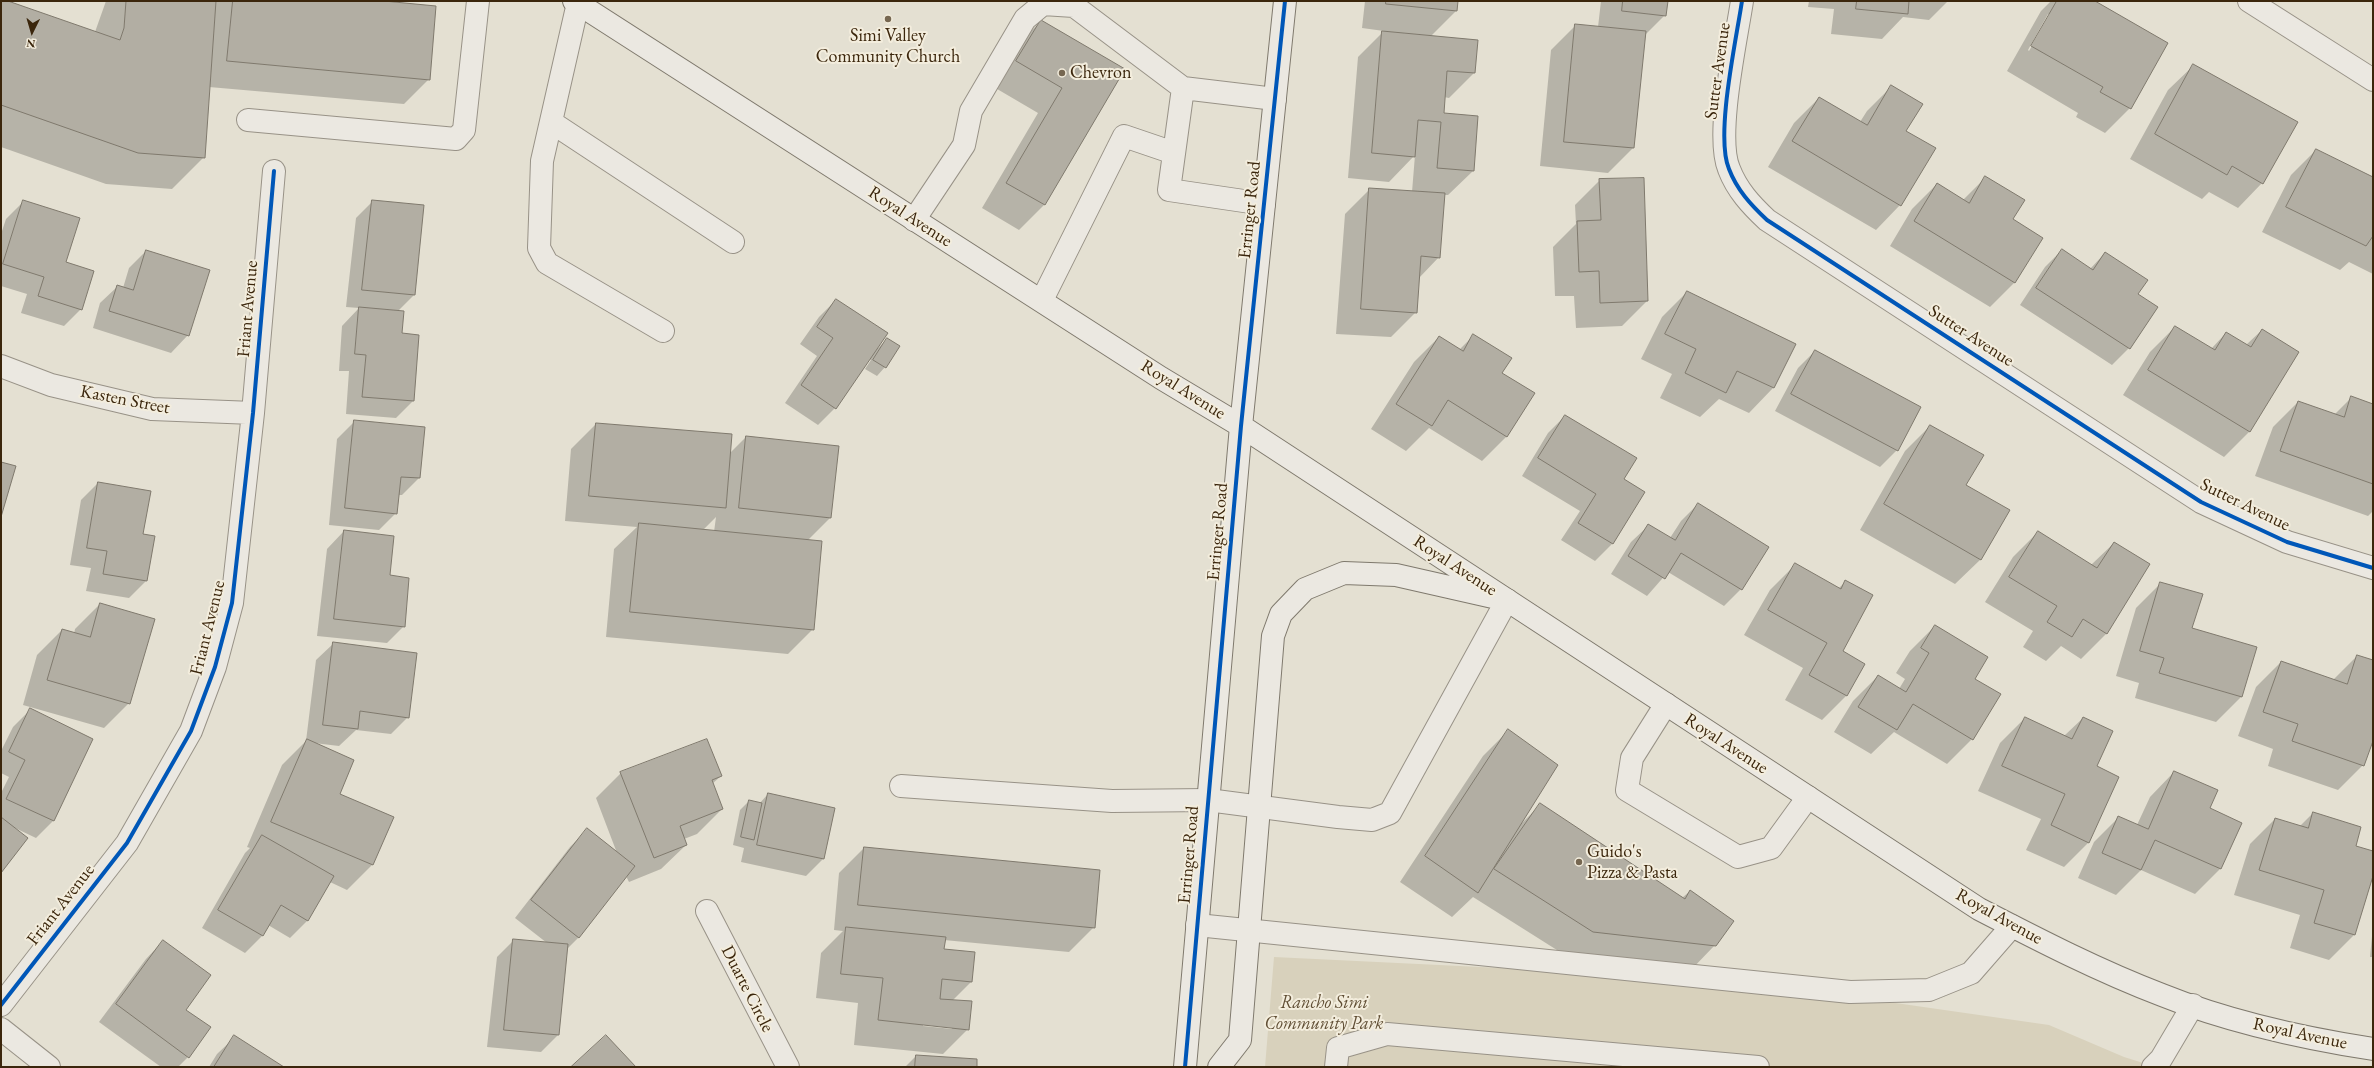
<!DOCTYPE html>
<html>
<head>
<meta charset="utf-8">
<style>
  body { margin:0 }
  #map { position:relative; width:2374px; height:1068px; overflow:hidden; background:#e4e0d2; font-family:"EB Garamond",serif }
  canvas { display:block }
  .frame { position:absolute; inset:0; border:2px solid #3b260c; pointer-events:none }
  .north { position:absolute; left:12px; top:12px; width:40px; height:40px; -webkit-text-stroke:3px #f3eddd; paint-order:stroke; rotate:185deg; font-size:11px; font-weight:700; line-height:16px; text-align:center; color:#3b260c }
  .north::after { content:''; display:block; margin:auto; width:14px; height:18px; background:#3b260c; clip-path:polygon(50% 0,100% 100%,50% 72%,0 100%) }
</style>
</head>
<body>
<div id="map">
<canvas width="2374" height="1068"></canvas>
<div class="frame"></div>
<div class="north">N</div>
</div>
<script>
const context = document.querySelector('canvas').getContext('2d');
context.lineJoin = 'round';
function paint(path, color) {
  context.fillStyle = color;
  context.fill(path, 'evenodd');
}
function strokePath(path, color, width, dash) {
  context.strokeStyle = color;
  context.lineWidth = width;
  context.lineCap = dash ? 'butt' : 'round';
  context.setLineDash(dash || []);
  context.stroke(path);
}
function label(font, color, halo, rows, align = 'center') {
  context.font = font + ' "EB Garamond",serif';
  context.lineWidth = 4;
  context.setLineDash([]);
  context.textBaseline = 'middle';
  context.strokeStyle = halo;
  context.fillStyle = color;
  for (const [text, x, y, turn = 0] of rows) {
    context.save();
    context.translate(x, y);
    context.rotate((+turn || 0) * Math.PI / 180);
    context.textAlign = isNaN(turn) ? turn : align;
    if (halo) context.strokeText(text, 0, 0);
    context.fillText(text, 0, 0);
    context.restore();
  }
}
paint(new Path2D(`
  M1274 957 1728 979 2049 1025 2124 1057 2156 1067H1265Z`), '#d8d1bc');
paint(new Path2D(`
  M1 1 95 32 106 1H373L429 79 404 104 209 87 204 157 172 189 106 184 1 147Z
  M1365 1H1457L1456 11 1431 36 1477 40 1474 73 1449 98 1444 97 1442 114 1473 171 1448 195H1444L1439 257 1419 278 1416 312 1391 337 1336 334 1345 214 1370 189 1412 192 1415 155 1389 182 1348 178 1358 57 1384 31 1362 28Z
  M1601 1H1667L1665 15 1644 36 1633 148 1608 173 1540 166 1551 50 1576 25 1598 27Z
  M1809 1H1948L1929 20 1903 17 1882 39 1831 34 1834 9 1808 7Z
  M2051 1H2093L2130 108 2105 133 2076 117 2078 113 2007 71 2041 11ZM2048 14H2050L2029 51 2028 50Z
  M1041 21 1124 70 1044 205 1019 230 982 208 1038 113 992 86 1016 46Z
  M2193 66 2262 183 2238 208 2209 192 2202 199 2130 159 2168 90Z
  M1892 86 1905 131 1900 205 1876 230 1768 167 1794 123 1819 98 1860 122 1867 111Z
  M2316 150 2373 178V274L2349 262 2340 270 2262 232 2291 175Z
  M1986 177 2012 220 2015 282 1990 307 1890 246 1912 209 1937 184 1963 200Z
  M1600 180 1647 301 1622 326 1576 328 1574 296H1555L1553 247 1576 224 1575 205Z
  M373 201 414 295 397 312 413 401 396 418 346 414 349 371H339L342 326 359 308 346 307 356 218Z
  M23 202 81 309 64 326 21 313 27 294 1 286V234L6 219Z
  M2062 250 2090 269 2105 253 2137 294 2129 348 2112 365 2020 305 2045 267Z
  M146 251 188 335 171 353 93 328 100 303 118 286 123 288 129 268Z
  M1687 292 1773 388 1749 413 1719 399 1700 417 1660 398 1672 374 1641 359 1662 317Z
  M836 300 878 348 887 339 885 367 877 376 865 369 871 360 869 359 835 408 818 425 785 403 817 356 800 344 819 317Z
  M2175 327 2211 349 2226 333 2246 345 2262 330 2298 353 2249 432 2224 457 2123 395 2150 352Z
  M1474 335 1501 373 1507 436 1482 461 1429 428 1406 451 1371 429 1414 362 1439 337 1459 350Z
  M1815 351 1897 450 1880 467 1775 411 1798 368Z
  M2351 398 2373 405V511L2368 516 2255 476 2273 427 2298 402 2334 415Z
  M1565 416 1623 479 1644 492 1612 544 1595 561 1561 540 1580 511 1522 476 1548 433Z
  M355 421 424 428 419 478 402 495H398L396 513 379 530 329 525 337 439Z
  M596 424 729 454 746 437 830 518 807 541 813 629 788 654 606 637 614 549 637 527 565 521 571 449ZM716 517 714 532 702 531Z
  M1930 426 1980 560 1955 584 1860 530 1905 451Z
  M98 483 146 581 129 598 86 591 91 568 70 565 81 500Z
  M1698 504 1741 589 1724 606 1668 572 1647 596 1611 574 1631 542 1649 525 1670 538 1681 521Z
  M344 531 389 576 404 626 387 643 317 636 327 549Z
  M2038 532 2091 565 2114 543 2149 565 2106 634 2081 659 2061 646 2046 661 2023 647 2033 631 1985 602 2013 557Z
  M1795 565 1838 589 1846 581 1842 651 1847 695 1822 720 1785 700 1803 668 1744 635 1770 590Z
  M2161 583 2191 629 2241 697 2216 722 2135 698 2139 683 2116 676 2136 608Z
  M100 604 129 703 104 728 23 705 37 655 62 630 74 634 75 629Z
  M1935 626 1974 679 1972 739 1947 764 1894 732 1871 754 1834 732 1853 701 1878 676 1899 689 1905 679 1896 673 1910 651Z
  M334 643 408 717 391 734 356 730 339 746 314 743 339 794 393 817 372 865 347 890 330 882 307 921 290 938 268 925 262 936 245 953 202 928 245 853 250 848 247 847 282 765 306 741 316 660Z
  M2357 656 2373 661V738L2363 765 2338 790 2268 766 2273 749 2238 736 2256 687 2281 662 2333 680Z
  M30 710 92 740 53 821 36 838 15 828 1 871V793L9 777 1 773V751L13 727Z
  M2025 718 2064 736 2083 718 2096 767 2089 842 2064 867 2026 850 2041 819 1978 791 2000 743Z
  M1508 731 1521 824 1540 805 1682 898 1690 891 1715 945 1690 971 1568 957 1473 897 1452 917 1400 882 1483 756Z
  M2174 772 2208 808 2241 823 2220 869 2195 894 2141 870 2116 895 2078 878 2094 842 2119 817 2137 825 2150 797Z
  M621 773 721 776 712 784 722 809 697 834 684 839 686 845 661 869 629 882 626 876 579 937 566 950 558 1035 541 1052 487 1047 497 957 514 940 547 943 515 918 570 847 587 830 617 853 596 798Z
  M768 794 823 859 806 876 741 862 744 848 733 845 740 810 749 801 759 804Z
  M2313 813 2354 846 2373 852V873L2354 935 2329 960 2290 948 2300 915 2234 895 2250 844 2275 819 2299 827Z
  M864 848 1094 927 1069 952 944 940 943 950 974 953 971 982 952 1001 968 1029 943 1054 854 1045 858 1003 816 998 821 953 843 931 834 930 839 873ZM923 1024 952 1027V1029L923 1026Z
  M2373 926V957H2370Z
  M163 941 185 1010 188 1057 178 1067H161L99 1022 146 959Z
  M235 1037 282 1067H209L217 1054Z
  M916 1056 976 1067H905Z`), '#0003');
const building = new Path2D(`
  M1 1H8L120 40 124 28 126 1H216L205 158 138 153 1 105Z
  M233 1H384L436 6 430 80 227 61Z
  M1386 1H1458L1457 11 1386 4Z
  M1623 1H1668L1666 16 1622 11Z
  M1857 1H1909L1908 14 1856 9Z
  M2057 1H2095L2168 43 2131 109 2100 92 2103 87 2031 46Z
  M1041 20 1125 69 1045 205 1006 183 1062 88 1016 61Z
  M1575 24 1646 31 1634 148 1564 142Z
  M1382 31 1478 40 1475 73 1447 71 1444 113 1478 116 1474 171 1437 168 1441 122 1418 120 1415 157 1372 153Z
  M2193 64 2298 122 2263 184 2232 166 2227 175 2155 134Z
  M1891 85 1923 104 1906 131 1936 148 1901 206 1792 141 1819 97 1867 125Z
  M2316 149 2373 177V236L2366 246 2286 207Z
  M1985 176 2025 200 2013 219 2043 238 2015 283 1914 221 1937 183 1969 203Z
  M1644 178 1648 301 1600 303 1599 271 1579 272 1577 221 1601 220 1599 179Z
  M1369 188 1445 193 1440 258 1421 256 1417 313 1361 309Z
  M23 200 80 218 66 262 94 271 82 310 38 296 44 277 3 264Z
  M372 200 424 205 415 295 362 290Z
  M2062 249 2093 270 2105 252 2148 280 2138 294 2158 307 2130 349 2036 288Z
  M146 250 210 270 189 336 109 311 117 285 133 290Z
  M1687 291 1796 344 1774 388 1737 371 1726 393 1685 373 1696 349 1665 334Z
  M836 299 888 333 836 409 801 385 833 338 817 327Z
  M359 307 404 311 402 333 419 335 414 401 362 397 366 355 355 354Z
  M2175 326 2215 350 2226 332 2251 347 2262 329 2299 352 2250 432 2148 370Z
  M1473 334 1512 358 1502 373 1535 393 1507 437 1448 400 1432 426 1396 404 1439 336 1463 351Z
  M887 338 900 346 886 368 873 360Z
  M1815 350 1921 407 1898 451 1791 394Z
  M2351 396 2373 404V484L2280 451 2298 401 2344 417Z
  M1565 415 1637 458 1624 479 1645 492 1613 544 1578 523 1596 494 1538 458Z
  M354 420 425 427 420 478 401 477 397 514 345 508Z
  M596 423 732 434 726 508 589 496Z
  M1930 425 1984 455 1966 485 2010 510 1981 560 1884 504Z
  M746 436 839 446 831 518 739 508Z
  M1 462 16 466 1 517Z
  M98 482 151 491 143 534 155 536 147 581 103 574 107 551 87 548Z
  M1698 503 1769 547 1742 590 1681 553 1665 579 1628 556 1648 524 1675 540Z
  M639 523 822 541 814 630 630 612Z
  M344 530 394 536 390 575 409 578 405 627 334 619Z
  M2038 531 2097 568 2114 542 2150 564 2107 634 2083 619 2072 637 2047 622 2057 606 2009 577Z
  M1795 563 1841 589 1845 580 1873 595 1843 651 1865 664 1847 696 1809 675 1827 643 1768 610Z
  M2160 582 2203 594 2192 628 2257 647 2242 697 2159 673 2164 658 2140 651Z
  M100 603 155 619 130 704 47 680 62 629 90 637Z
  M1935 625 1988 657 1975 679 2001 694 1973 740 1913 704 1897 730 1858 707 1878 675 1906 692 1929 653 1921 648Z
  M333 642 417 653 409 718 360 711 358 729 323 725Z
  M2357 655 2373 660V741L2364 766 2292 741 2298 724 2263 712 2281 661 2347 684Z
  M30 708 93 739 54 821 6 799 25 760 9 752Z
  M2025 717 2072 739 2083 717 2113 731 2097 766 2119 777 2089 843 2051 825 2065 794 2002 766Z
  M1508 729 1558 765 1478 893 1425 856Z
  M307 739 354 760 340 794 394 817 373 865 271 822Z
  M707 739 722 776 712 780 723 809 680 826 687 845 654 858 620 772Z
  M2174 771 2218 790 2210 808 2242 823 2221 869 2155 840 2141 870 2102 853 2118 816 2148 829Z
  M768 793 835 808 824 859 757 845Z
  M749 800 762 803 754 840 741 837Z
  M1540 803 1685 899 1690 890 1734 921 1716 946 1593 932 1494 869Z
  M2313 812 2361 827 2356 846 2373 851V876L2355 935 2314 923 2324 890 2259 870 2275 818 2308 828Z
  M1 817 28 838 1 873Z
  M587 828 635 866 579 938 531 900Z
  M262 835 334 876 308 921 281 905 263 936 218 910Z
  M864 847 1100 870 1095 928 858 905Z
  M846 927 946 937 944 949 975 952 972 982 942 979 940 999 972 1001 969 1030 878 1020 883 978 841 974Z
  M513 939 568 944 559 1035 504 1030Z
  M163 940 211 975 186 1010 211 1027 189 1058 116 1004Z
  M234 1035 284 1067H214Z
  M606 1035 636 1067H571Z
  M916 1055 977 1059V1067H915Z`);
paint(building, '#b2aea3');
strokePath(building, '#7f796d', 1);
const lane = new Path2D(`
  M578 3 542 161 539 248 547 263 663 331
  M1183 88 1169 190 1264 204
  M248 120 456 139 464 130 478 1
  M551 122 733 242
  M914 220 964 145 971 111 1025 19 1043 4 1074 6 1183 88 1275 99
  M1042 300 1124 136 1174 153
  M1666 704 1632 758 1627 790 1738 857 1771 848 1808 797
  M901 786 1112 801 1208 800 1338 817 1372 820 1390 813 1507 600
  M1197 925 1850 992 1929 990 1971 973 2012 926
  M1336 1067 1338 1048 1387 1034 1758 1067
  M2153 1067 2161 1059 2193 1005`);
const street = new Path2D(`
  M1742 1C1736 41 1715 136 1729 169 1737 190 1751 205 1767 220L2201 502 2287 542 2373 568
  M2249 1 2373 80
  M1 366 51 385 152 409 253 413
  M707 911 788 1067
  M1 1005 127 843 191 731 215 667 232 603 253 413 274 171
  M1 1029 49 1067`);
const secondary = new Path2D(`
  M574 1 1161 378 1241 426 1979 909C2039 940 2099 971 2162 995 2229 1022 2302 1038 2373 1049
  M1185 1067 1241 426 1285 1
  M1219 1067 1240 1040 1273 636 1281 614 1305 589 1344 573 1396 575 1493 597`);
strokePath(lane, '#989287', 24);
strokePath(street, '#989287', 24);
strokePath(secondary, '#7f796d', 24);
strokePath(lane, '#ebe8e1', 22);
strokePath(street, '#ebe8e1', 22);
strokePath(secondary, '#ebe8e1', 22);
strokePath(new Path2D(`
  M1742 1C1736 41 1715 136 1729 169 1737 190 1751 205 1767 220L2201 502 2287 542 2373 568
  M1 1005 127 843 191 731 215 667 232 603 253 413 274 171
  M1185 1067 1241 426 1285 1`), '#0057b8', 4);
for (const [x, y, r, color] of [
  [888,19,4,"#766751"],
  [1062,73,4,"#766751"],
  [1579,862,4,"#766751"]
]) {
  const dot = new Path2D();
  dot.arc(x, y, r, 0, 2 * Math.PI);
  context.fillStyle = color;
  context.fill(dot);
  strokePath(dot, '#f3eddd', 1.5);
}
label('18px', '#3b260c', '#f3eddd', [
  ["Simi Valley",888,36,"center"],
  ["Community Church",888,57,"center"],
  ["Chevron",1070,73],
  ["Guido's",1587,852],
  ["Pizza & Pasta",1587,873]
], 'left');
label('18px', '#3b260c', '#f3eddd', [
  ["Sutter Avenue",1718,71,-82],
  ["Erringer Road",1250,210,-84],
  ["Royal Avenue",910,217,33],
  ["Friant Avenue",248,309,-85],
  ["Sutter Avenue",1971,336,33],
  ["Royal Avenue",1183,390,32],
  ["Kasten Street",125,400,11],
  ["Sutter Avenue",2245,505,26],
  ["Erringer Road",1218,532,-85],
  ["Royal Avenue",1455,566,33],
  ["Friant Avenue",208,628,-76],
  ["Royal Avenue",1726,744,33],
  ["Erringer Road",1189,855,-85],
  ["Friant Avenue",61,905,-52],
  ["Royal Avenue",1999,917,29],
  ["Duarte Circle",747,989,63],
  ["Royal Avenue",2300,1034,12]
]);
label('italic 18px', '#604e34', '#f3eddd', [
  ["Rancho Simi",1324,1003],
  ["Community Park",1324,1024]
]);
</script>
</body>
</html>
